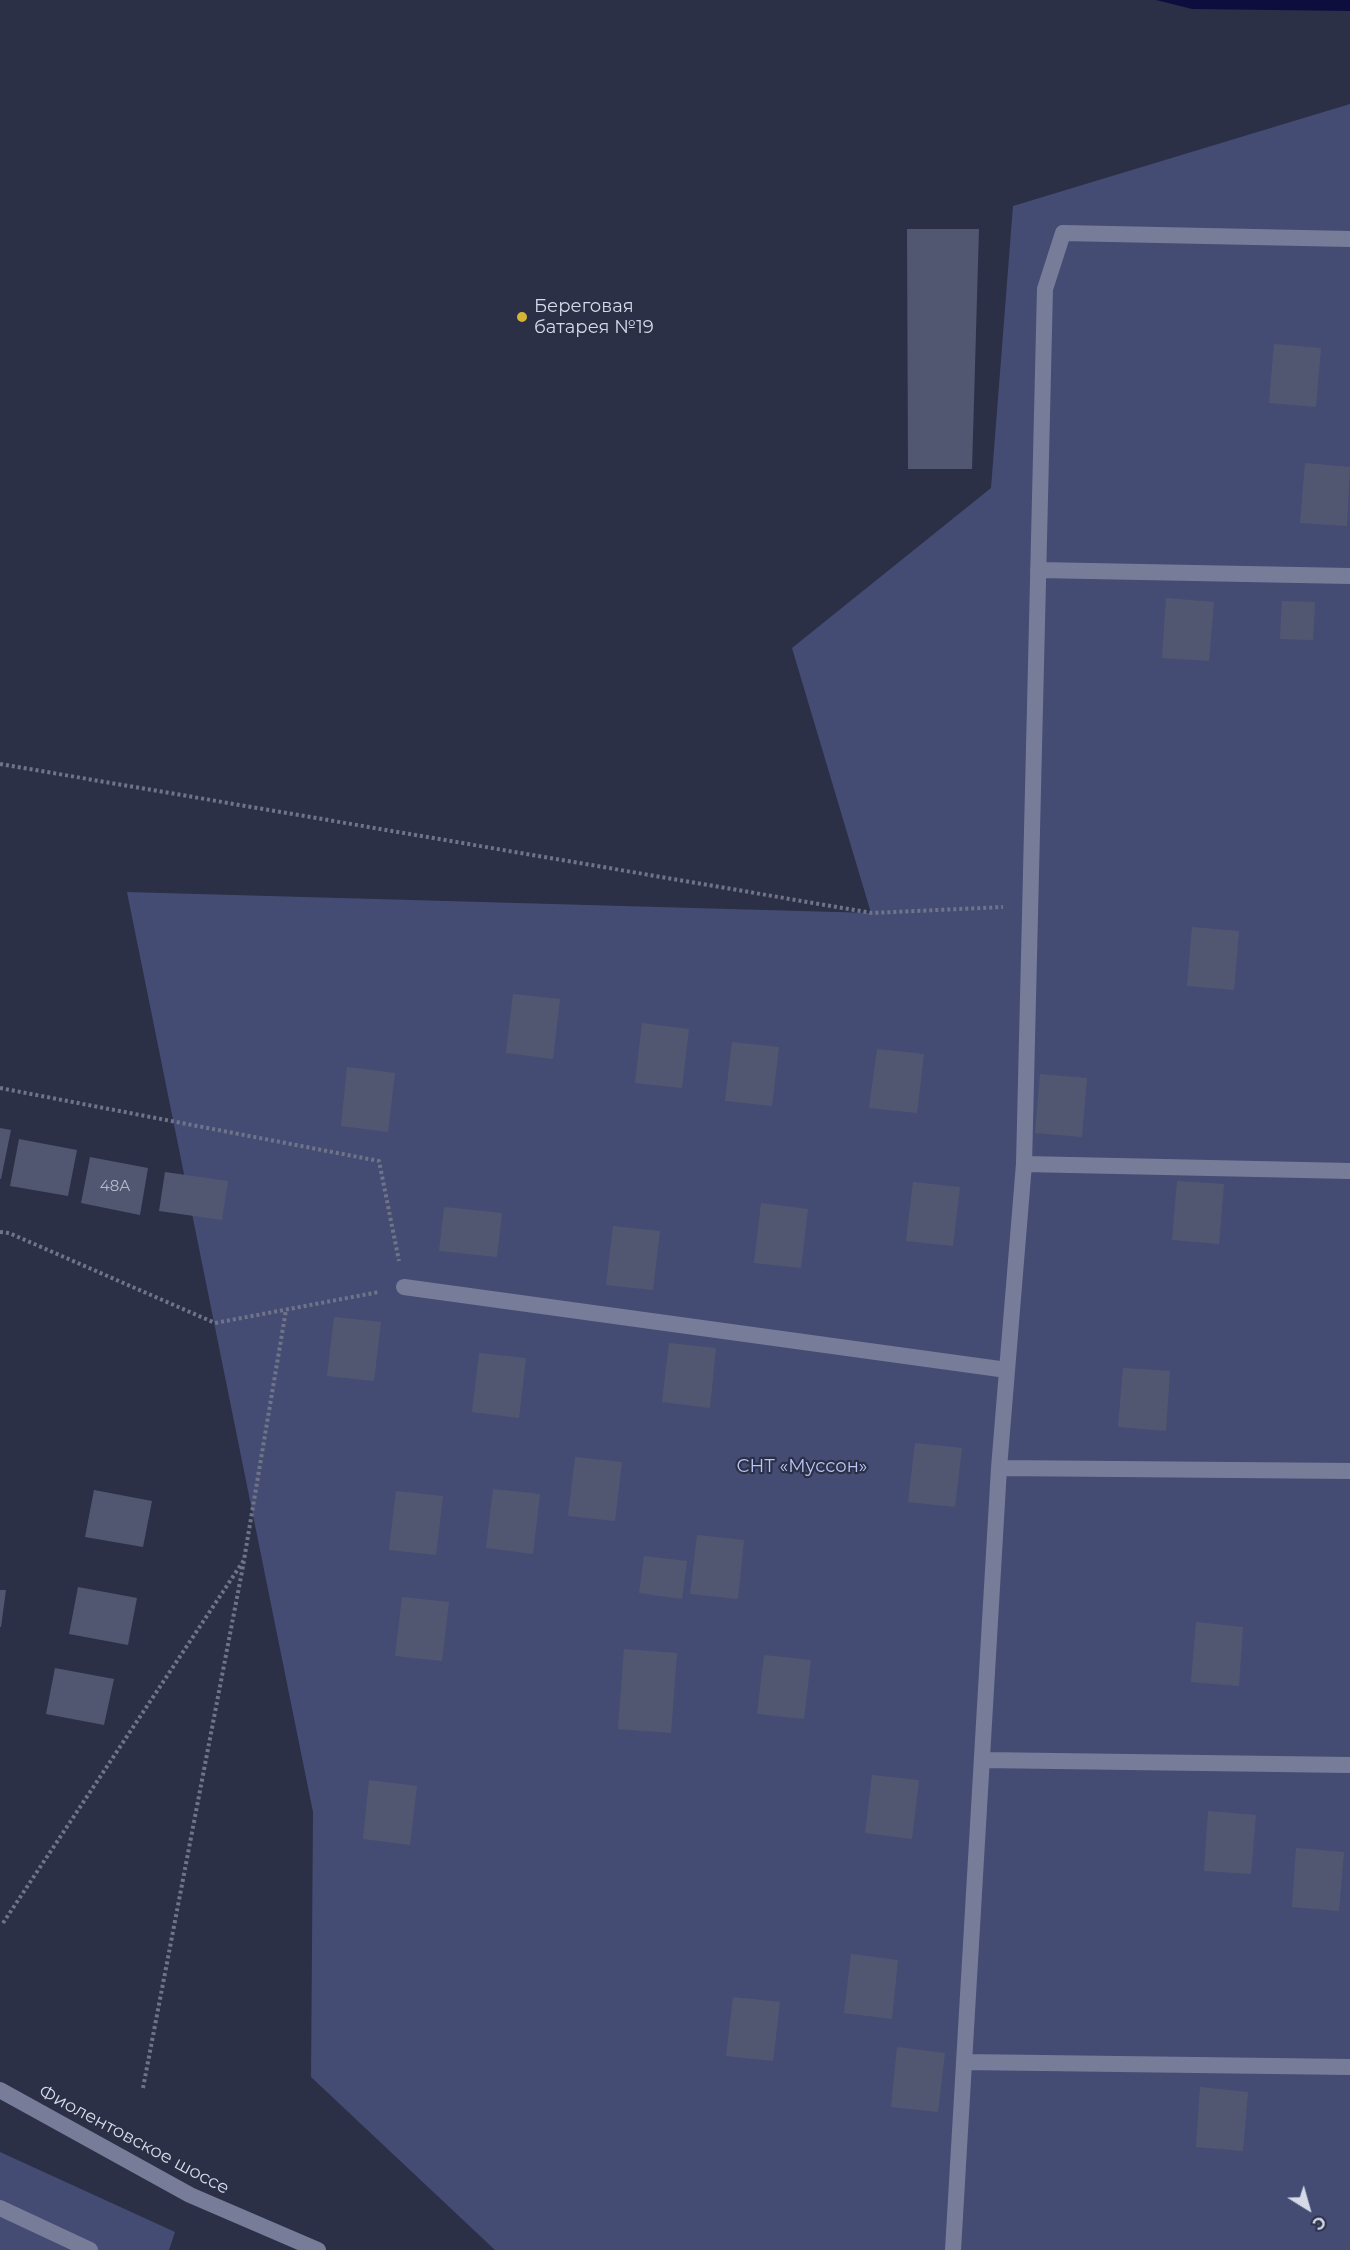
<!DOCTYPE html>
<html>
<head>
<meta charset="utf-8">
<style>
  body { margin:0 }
  #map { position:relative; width:1350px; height:2250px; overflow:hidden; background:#2b3047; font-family:Montserrat,sans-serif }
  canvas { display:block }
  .north { position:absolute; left:1278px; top:2178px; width:60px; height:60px; -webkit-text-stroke:4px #2b3047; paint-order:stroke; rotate:143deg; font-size:16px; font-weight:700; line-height:24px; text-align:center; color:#d5d9e8 }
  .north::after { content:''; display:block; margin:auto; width:21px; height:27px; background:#d5d9e8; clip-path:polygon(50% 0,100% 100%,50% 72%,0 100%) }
</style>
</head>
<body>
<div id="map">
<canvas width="1350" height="2250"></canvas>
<div class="north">С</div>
</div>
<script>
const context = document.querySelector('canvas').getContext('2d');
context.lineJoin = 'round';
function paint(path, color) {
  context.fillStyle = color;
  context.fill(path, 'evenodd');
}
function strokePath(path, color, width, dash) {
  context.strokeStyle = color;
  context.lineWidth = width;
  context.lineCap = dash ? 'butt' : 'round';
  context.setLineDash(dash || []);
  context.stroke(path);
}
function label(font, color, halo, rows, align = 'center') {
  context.font = font + ' Montserrat,sans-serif';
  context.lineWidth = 4.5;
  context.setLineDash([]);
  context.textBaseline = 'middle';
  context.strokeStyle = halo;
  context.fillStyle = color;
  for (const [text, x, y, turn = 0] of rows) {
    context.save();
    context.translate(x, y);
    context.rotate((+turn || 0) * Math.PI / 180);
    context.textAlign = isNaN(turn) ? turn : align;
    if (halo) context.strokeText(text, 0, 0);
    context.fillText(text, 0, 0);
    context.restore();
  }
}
paint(new Path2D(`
  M1350 104V2250H495L311 2077 313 1812 127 892 871 913 792 648 991 488 1013 206Z
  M0 2152 175 2232 169 2250H0Z`), '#444c74');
paint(new Path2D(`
  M1156 0H1350V11L1192 9Z`), '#0e0e3e');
paint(new Path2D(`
  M907 229H979L972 469H908Z
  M1274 344 1321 348 1316 407 1269 403Z
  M1305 463 1350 467 1347 526 1300 523Z
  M1166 598 1214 602 1209 661 1162 658Z
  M1282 601 1315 602 1313 640 1280 639Z
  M1192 927 1239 931 1234 990 1187 986Z
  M513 994 560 999 553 1059 506 1053Z
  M642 1023 689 1029 682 1088 635 1083Z
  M732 1042 779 1047 772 1106 725 1101Z
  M877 1049 924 1054 917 1113 869 1108Z
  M347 1067 395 1073 388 1132 341 1126Z
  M1040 1074 1087 1078 1082 1137 1035 1133Z
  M0 1128 11 1130 1 1179H0Z
  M19 1139 77 1150 68 1196 10 1186Z
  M90 1157 148 1168 140 1215 81 1203Z
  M165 1172 228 1181 222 1220 159 1211Z
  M1177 1181 1224 1184 1219 1244 1172 1240Z
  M913 1182 960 1187 953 1246 906 1241Z
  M761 1203 808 1209 801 1268 754 1263Z
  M444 1207 502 1213 497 1257 439 1251Z
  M613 1226 660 1231 653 1290 606 1285Z
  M334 1317 381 1322 374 1381 327 1376Z
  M669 1343 716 1348 710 1408 662 1402Z
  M479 1353 526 1358 519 1418 472 1412Z
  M1123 1368 1170 1371 1166 1431 1118 1427Z
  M915 1443 962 1448 955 1507 908 1502Z
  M575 1457 622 1462 615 1521 568 1516Z
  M493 1489 540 1494 533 1554 486 1548Z
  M94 1490 152 1501 143 1547 85 1537Z
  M396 1491 443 1496 436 1555 389 1550Z
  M697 1535 744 1540 738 1599 690 1594Z
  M644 1556 687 1561 682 1599 639 1593Z
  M78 1587 137 1598 128 1645 69 1634Z
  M0 1590H6L1 1627H0Z
  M402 1597 449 1602 442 1661 395 1656Z
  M1196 1622 1243 1627 1239 1686 1191 1682Z
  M624 1649 677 1653 671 1733 618 1729Z
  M764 1655 811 1660 804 1719 757 1714Z
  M55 1668 114 1679 104 1725 46 1714Z
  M872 1775 919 1780 912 1839 865 1833Z
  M369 1780 417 1786 410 1845 363 1839Z
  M1208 1811 1256 1815 1251 1874 1204 1871Z
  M1296 1848 1344 1852 1339 1911 1292 1907Z
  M851 1954 898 1960 892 2019 844 2013Z
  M733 1997 780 2002 773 2061 726 2056Z
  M897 2047 945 2053 938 2112 891 2107Z
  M1200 2087 1248 2092 1243 2151 1196 2147Z`), '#525771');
strokePath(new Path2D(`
  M0 764 872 913 1003 907
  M0 1088 379 1161 399 1261
  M0 1232 9 1233 215 1323 379 1292
  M3 1923 244 1560 286 1310
  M143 2088 244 1561`), '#6f7488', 4, [3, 3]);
strokePath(new Path2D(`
  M1038 570 1350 576
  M1024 1164 1350 1171
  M404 1287 1007 1370
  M999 1468 1350 1471
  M982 1760 1350 1765
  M964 2062 1350 2067
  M0 2208 90 2250
  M953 2250 999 1468 1024 1164 1045 289 1063 233 1350 239`), '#777d99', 16);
strokePath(new Path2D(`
  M0 2090 190 2195 318 2250`), '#777d99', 16);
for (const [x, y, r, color] of [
  [522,317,6,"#d5b535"]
]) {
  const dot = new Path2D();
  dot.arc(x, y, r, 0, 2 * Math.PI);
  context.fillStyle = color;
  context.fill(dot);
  strokePath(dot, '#2b3047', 2);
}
label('15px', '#b4b8ca', null, [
  ["48А",115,1187]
]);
label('18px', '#d5d9e8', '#2b3047', [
  ["Береговая",534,307],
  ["батарея №19",534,328]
], 'left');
label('18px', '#bac6f8', '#2b3047', [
  ["СНТ «Муссон»",802,1467]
]);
label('18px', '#d5d9e8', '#2b3047', [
  ["Фиолентовское шоссе",134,2140,28]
]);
</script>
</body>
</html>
